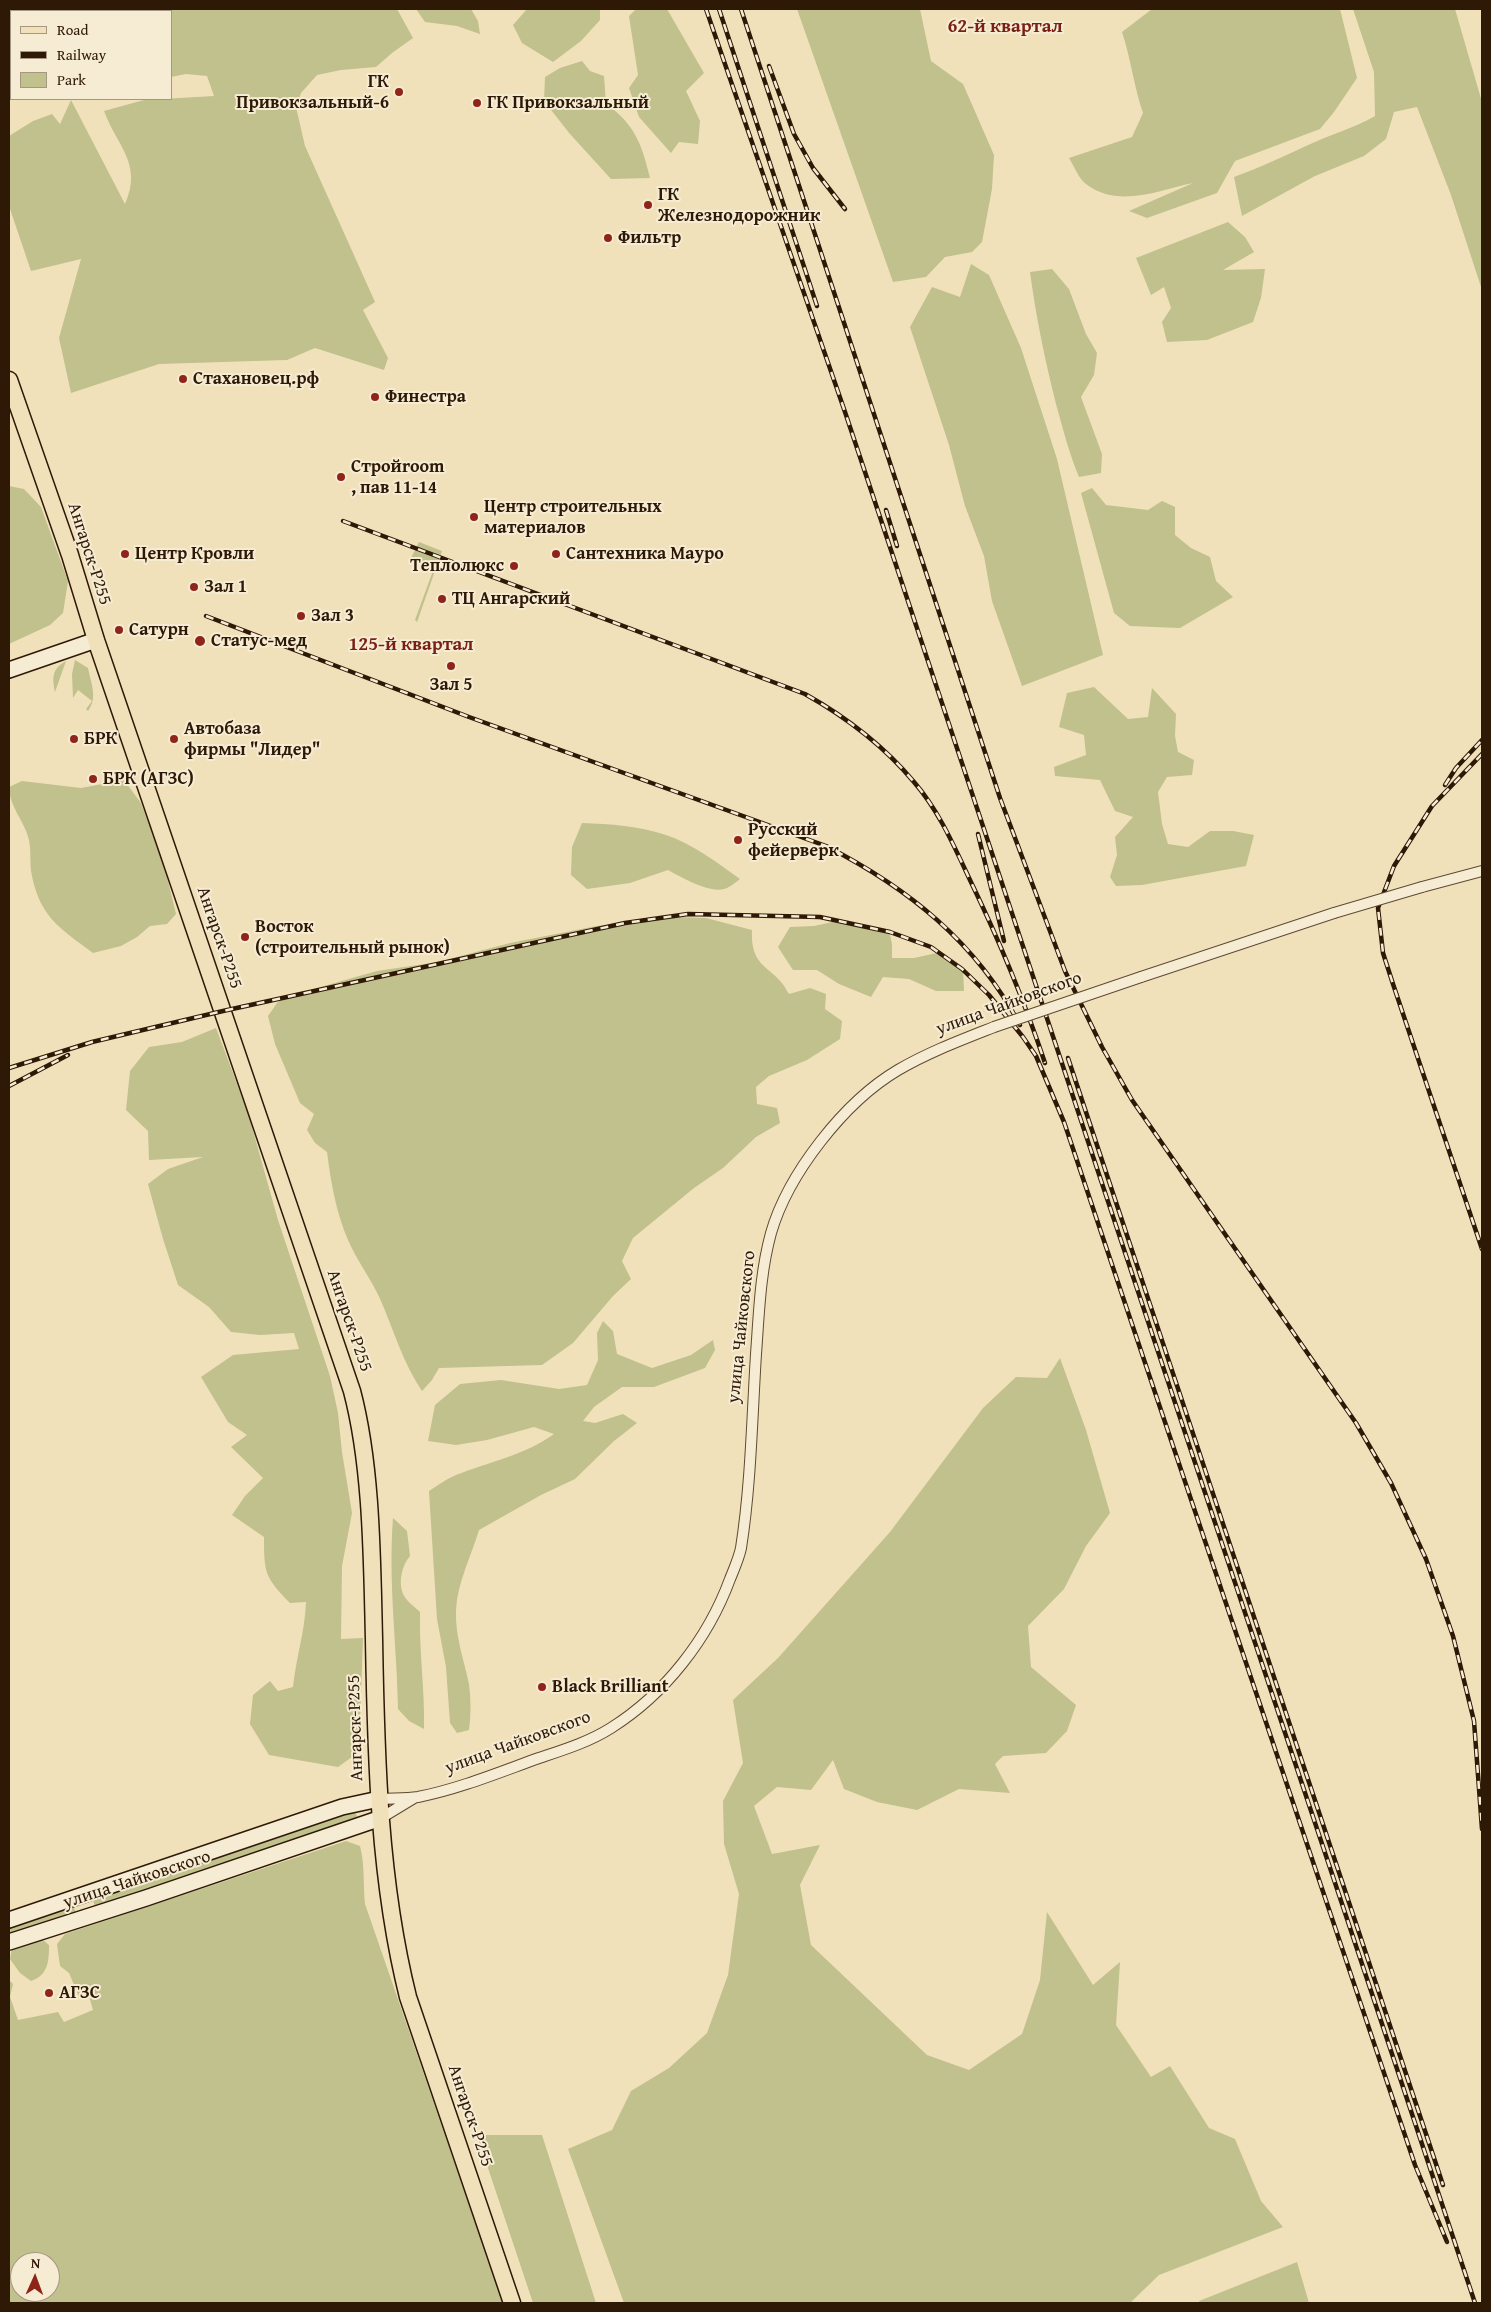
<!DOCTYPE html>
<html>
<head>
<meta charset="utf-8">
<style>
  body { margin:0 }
  #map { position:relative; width:1491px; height:2312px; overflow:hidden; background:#f0e1bb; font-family:"Gentium Book Plus",serif }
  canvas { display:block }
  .frame { position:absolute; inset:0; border:10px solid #2e1806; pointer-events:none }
  .legend { position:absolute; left:10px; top:10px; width:162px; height:90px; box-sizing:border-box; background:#f5ecd3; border:1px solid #a59781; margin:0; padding:6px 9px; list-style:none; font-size:15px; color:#2e1806 }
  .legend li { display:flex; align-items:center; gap:10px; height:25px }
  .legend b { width:25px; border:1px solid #a59781 }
  .north { position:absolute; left:10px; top:2252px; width:50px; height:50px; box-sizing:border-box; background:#f5ecd3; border:1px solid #a59781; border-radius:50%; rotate:2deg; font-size:14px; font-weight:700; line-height:20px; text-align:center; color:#2e1806 }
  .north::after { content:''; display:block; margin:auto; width:18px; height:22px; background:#8f2418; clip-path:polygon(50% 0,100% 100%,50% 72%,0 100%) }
</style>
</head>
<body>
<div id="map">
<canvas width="1491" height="2312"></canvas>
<div class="frame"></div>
<ul class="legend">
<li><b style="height:6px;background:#f0e1bb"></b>Road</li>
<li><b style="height:6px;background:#2e1806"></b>Railway</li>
<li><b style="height:14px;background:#c0c18c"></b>Park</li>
</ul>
<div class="north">N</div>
</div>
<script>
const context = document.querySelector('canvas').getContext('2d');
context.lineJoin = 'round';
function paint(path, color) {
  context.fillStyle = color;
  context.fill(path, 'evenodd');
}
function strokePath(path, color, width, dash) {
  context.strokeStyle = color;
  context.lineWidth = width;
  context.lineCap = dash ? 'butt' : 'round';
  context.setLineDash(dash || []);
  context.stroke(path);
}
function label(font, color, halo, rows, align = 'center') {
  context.font = font + ' "Gentium Book Plus",serif';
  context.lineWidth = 4;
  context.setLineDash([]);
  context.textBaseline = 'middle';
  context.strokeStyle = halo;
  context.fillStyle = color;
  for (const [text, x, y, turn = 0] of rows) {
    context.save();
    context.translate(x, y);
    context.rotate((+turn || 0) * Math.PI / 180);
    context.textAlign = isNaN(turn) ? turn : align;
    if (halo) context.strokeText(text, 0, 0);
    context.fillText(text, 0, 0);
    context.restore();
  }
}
paint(new Path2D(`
  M167 9H397L413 38 392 53 376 67 341 70 317 75 301 93 296 107 305 146 375 302 363 310 388 358 384 370 315 348 287 360 159 364 71 393 59 338 81 259 31 271 9 206V136L33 121 52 114 60 124 71 100 125 204C143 164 117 146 104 111L144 100 214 96 207 76 186 74 171 77V11H160Z
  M416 9H471L478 21 480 34 457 26 425 22Z
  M527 9H600V20L581 41 553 62 522 43 513 25Z
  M636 9H667L704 73 686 91 700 121 698 144 679 142 671 153 639 117 629 88 638 75 629 16Z
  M797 9H920L931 61 963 84 994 155 992 189 982 242 972 252 945 257 926 277 893 282Z
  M1152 9H1340L1357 78 1334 112 1320 129 1235 161 1217 193 1147 218 1129 211 1193 183C1158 190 1119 209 1086 184 1079 179 1074 166 1069 158L1132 137 1143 113C1134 87 1131 59 1122 32Z
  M1353 9H1455L1482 102V290L1451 195 1417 107 1394 112 1386 139 1364 156 1315 176 1242 216 1234 177C1262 167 1288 154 1315 142 1335 133 1356 127 1375 116L1374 72Z
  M582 61 590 71 604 76 606 104C635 124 642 145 650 178L611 179 570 134 544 101 545 77 560 68Z
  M1228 222 1245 237 1254 252 1223 270 1265 269 1261 298 1253 322 1207 340 1167 342 1162 322 1171 308 1164 287 1151 295 1136 258Z
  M971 264 989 275 1021 348 1057 459 1103 655 1022 686 992 601 984 556 965 506 949 445 910 327 932 287 960 297Z
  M1052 269 1069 289 1086 334 1097 353 1094 375 1081 397 1102 454 1101 473 1079 477C1069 453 1063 429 1056 404 1045 360 1036 317 1030 272Z
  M9 486 24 489 41 507 68 581 63 613 50 625 9 644Z
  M1092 488 1106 505 1148 510 1162 501 1175 507V535L1191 548 1210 557 1216 581 1233 597 1180 628 1130 626 1114 613 1081 493Z
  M419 542 442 551 417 622 415 620 434 568 411 558Z
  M75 660 88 668C91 683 98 698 88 711L86 709 92 701 78 690 73 698 72 674Z
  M66 661 55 692C52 677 52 669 66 661Z
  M1094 687 1128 719 1148 717 1152 688 1176 714 1175 736 1178 752 1194 760 1192 775 1167 777 1158 792 1162 824 1168 844 1188 847 1210 831H1233L1254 835 1246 866 1142 885 1116 886 1110 877 1117 855 1115 837 1133 817 1115 811 1100 780 1055 776 1054 767 1086 755 1084 735 1059 727 1067 693Z
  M124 780 141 803 162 856 176 914 167 924 150 926 137 937 121 946 93 953C58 927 39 916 31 871 30 861 31 850 29 840 25 822 9 806 9 787L22 781 81 788Z
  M582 823C610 824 639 826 666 835 693 844 718 863 740 879 736 882 729 888 724 889 708 893 681 877 668 870L630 883 587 889 571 875 572 847Z
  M677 917 706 918 752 930C750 971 775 965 789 994L810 988 826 994 825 1009 842 1021 840 1039 807 1060 769 1076 756 1087 757 1104 777 1108 780 1123 756 1137 723 1168 694 1188 633 1238 622 1261 631 1279 613 1296 573 1343 542 1365 439 1368 432 1380 422 1391C403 1363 394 1331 381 1301 372 1280 357 1261 348 1240 336 1212 331 1183 327 1152L315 1143 307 1130 314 1114 300 1103 275 1044 268 1016 277 1003 285 997 377 971 438 962 510 943 597 926Z
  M837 921 889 930 892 944V958H914L937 953 963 969 964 991H936L909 979 883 977 871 997 839 984 817 970H793L778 947 790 927 814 926Z
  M216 1028 248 1113 278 1220 330 1376 338 1413 342 1452 352 1513 342 1566 341 1639 363 1638 359 1752 338 1767 269 1755 250 1724 253 1695 270 1681 278 1691 293 1687C296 1658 305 1631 306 1602L290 1603C265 1577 264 1574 264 1537L232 1515 245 1496 263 1478 231 1447 247 1435 228 1422 201 1377 233 1355 299 1349 294 1333 260 1335 231 1332 209 1307 178 1285 163 1239 148 1184 168 1169 203 1157 149 1160 148 1131 126 1110 130 1071 149 1047 182 1042Z
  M603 1321 613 1331 617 1354 652 1368 691 1355 713 1340 715 1350 705 1368 654 1387H622L594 1407 583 1421 595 1423 623 1414 637 1423 614 1441 575 1479 541 1495 479 1530C471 1557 457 1583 456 1611 455 1636 464 1660 469 1684 471 1699 471 1715 469 1730L457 1733 450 1723 446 1667 437 1619 429 1491C437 1486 446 1479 456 1475 489 1462 525 1455 554 1434L534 1427 487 1440 456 1445 428 1441 435 1405 460 1384 501 1380 559 1389 587 1385 598 1360 597 1333Z
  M1060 1358 1086 1430 1110 1513 1086 1546 1064 1589 1028 1626 1031 1667 1076 1705 1067 1731 1046 1753 1003 1756 995 1764 1010 1793 959 1789 917 1810 877 1802 844 1789 833 1760 811 1790 777 1787 754 1806 772 1854 820 1845 800 1885 811 1945 927 2055 969 2070 1022 2034 1040 1980 1047 1912 1093 1985 1120 1962 1116 2025 1151 2077 1170 2066 1209 2128 1235 2139 1261 2201 1283 2227 1159 2275 1130 2303H624L568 2149 612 2130 631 2091 669 2068 707 2033 728 1975 739 1894 724 1844 723 1801 743 1763 733 1700 778 1658 890 1532 983 1408 1016 1377 1047 1378Z
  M393 1518 407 1531 410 1556C402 1565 398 1582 403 1594 406 1601 415 1607 420 1612 419 1652 425 1690 424 1729L409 1721 398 1709C397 1646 388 1582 393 1518Z
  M354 1809 358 1819 95 1907 92 1896Z
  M346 1841 360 1846C365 1865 363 1884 365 1904L503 2303H9V1980L13 1984 10 1997 18 2020 58 2012 64 2022 93 2010 89 1996 79 1997 69 1973 60 1966 57 1944 65 1934ZM20 2262H50V2292H20Z
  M72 1903 76 1913 9 1935V1925Z
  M43 1940 49 1945C49 1962 48 1975 31 1981L20 1973 10 1959 12 1948Z
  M477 2135H542L596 2303H533Z
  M1297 2262 1309 2303H1200L1199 2301Z`), '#c0c18c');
const street = new Path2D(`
  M117 11 123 9
  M9 53 11 52
  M1422 887 1482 871
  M1141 977 1334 913
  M379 1799C392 1798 405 1799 418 1797 459 1789 500 1772 539 1758 563 1750 589 1742 611 1728 665 1694 708 1639 730 1579 734 1569 739 1558 741 1548 751 1484 752 1418 756 1354 759 1314 760 1273 771 1233 788 1174 844 1102 898 1070 929 1052 961 1040 994 1027
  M381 1818 414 1798`);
const secondary = new Path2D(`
  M9 670 96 640
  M9 1920 342 1807 379 1799
  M9 1942 146 1898 381 1818`);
const primary = new Path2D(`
  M9 380 70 555 96 640 352 1391C372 1467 372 1560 374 1639 376 1759 379 1881 408 1997L512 2303`);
strokePath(street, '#5e4a33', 12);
strokePath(secondary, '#2e1806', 18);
strokePath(primary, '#2e1806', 19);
strokePath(street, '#f5ecd3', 10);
strokePath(secondary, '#f5ecd3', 15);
strokePath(primary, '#f0e1bb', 16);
const rail = new Path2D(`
  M706 9 845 412 1475 2303
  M719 9 817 306
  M741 9 1000 798 1065 971 1102 1047 1132 1100 1356 1423 1391 1483 1426 1559 1453 1636 1474 1721 1482 1829
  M769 66 794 134 813 168 845 209
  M886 510 897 546
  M343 521 805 694C846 717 884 746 914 782 939 811 954 846 970 880 999 940 1024 1000 1045 1063
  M206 616 469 717 826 846C908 888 976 942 1020 1025
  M1482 754 1432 806 1394 866 1378 908 1383 953 1393 984 1482 1249
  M1445 785 1456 768 1482 740
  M978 834 1004 941
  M1068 1058 1443 2185
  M9 1068 92 1042 223 1011 625 923 688 914 820 917 890 932 931 947 962 969 989 995 1023 1037 1036 1056 1064 1122 1415 2165 1447 2242
  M9 1086 68 1055`);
strokePath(rail, '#2e1806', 4.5);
strokePath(rail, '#f5ecd3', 2.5, [8]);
const streetBridge = new Path2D(`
  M1334 913 1422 887
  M994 1027 1141 977`);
strokePath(streetBridge, '#5e4a33', 12, []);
strokePath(streetBridge, '#f5ecd3', 10);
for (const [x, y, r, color] of [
  [399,92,5,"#8f2418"],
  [477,103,5,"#8f2418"],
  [648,205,5,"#8f2418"],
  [608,238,5,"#8f2418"],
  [183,379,5,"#8f2418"],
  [375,397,5,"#8f2418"],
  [341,477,5,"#8f2418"],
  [474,517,5,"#8f2418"],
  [125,554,5,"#8f2418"],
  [556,554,5,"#8f2418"],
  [514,566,5,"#8f2418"],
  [194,587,5,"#8f2418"],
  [442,599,5,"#8f2418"],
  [301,616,5,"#8f2418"],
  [119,630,5,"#8f2418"],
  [200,641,6,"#8f2418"],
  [451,666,5,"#8f2418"],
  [74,739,5,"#8f2418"],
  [174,739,5,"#8f2418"],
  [93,779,5,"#8f2418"],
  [738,840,5,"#8f2418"],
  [245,937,5,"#8f2418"],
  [542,1687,5,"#8f2418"],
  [49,1993,5,"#8f2418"]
]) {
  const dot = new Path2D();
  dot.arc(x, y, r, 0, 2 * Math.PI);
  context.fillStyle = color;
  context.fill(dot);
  strokePath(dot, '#f5ecd3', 2);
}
label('bold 18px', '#2e1806', '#f5ecd3', [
  ["ГК",389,82,"right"],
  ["Привокзальный-6",389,103,"right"],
  ["ГК Привокзальный",487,103],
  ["ГК",658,195],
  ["Железнодорожник",658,216],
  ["Фильтр",618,238],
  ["Стахановец.рф",193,379],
  ["Финестра",385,397],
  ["Стройroom",351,467],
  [", пав 11-14",351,488],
  ["Центр строительных",484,507],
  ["материалов",484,528],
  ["Центр Кровли",135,554],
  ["Сантехника Мауро",566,554],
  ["Теплолюкс",504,566,"right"],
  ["Зал 1",204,587],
  ["ТЦ Ангарский",452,599],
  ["Зал 3",311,616],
  ["Сатурн",129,630],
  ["Статус-мед",211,641],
  ["Зал 5",451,685,"center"],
  ["Автобаза",184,729],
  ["фирмы \"Лидер\"",184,750],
  ["БРК",84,739],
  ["БРК (АГЗС)",103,779],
  ["Русский",748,830],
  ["фейерверк",748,851],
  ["Восток",255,927],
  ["(строительный рынок)",255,948],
  ["Black Brilliant",552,1687],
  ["АГЗС",59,1993]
], 'left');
label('18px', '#2e1806', '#f5ecd3', [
  ["Ангарск-Р255",89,554,72],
  ["Ангарск-Р255",219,938,71],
  ["улица Чайковского",1009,1004,-20],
  ["Ангарск-Р255",349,1321,71],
  ["улица Чайковского",742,1327,-84],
  ["Ангарск-Р255",356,1728,-92],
  ["улица Чайковского",518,1743,-20],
  ["улица Чайковского",137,1880,-18],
  ["Ангарск-Р255",470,2116,71]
]);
label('bold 19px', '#7a1f14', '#f5ecd3', [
  ["62-й квартал",1005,27],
  ["125-й квартал",411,645]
]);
</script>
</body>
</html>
